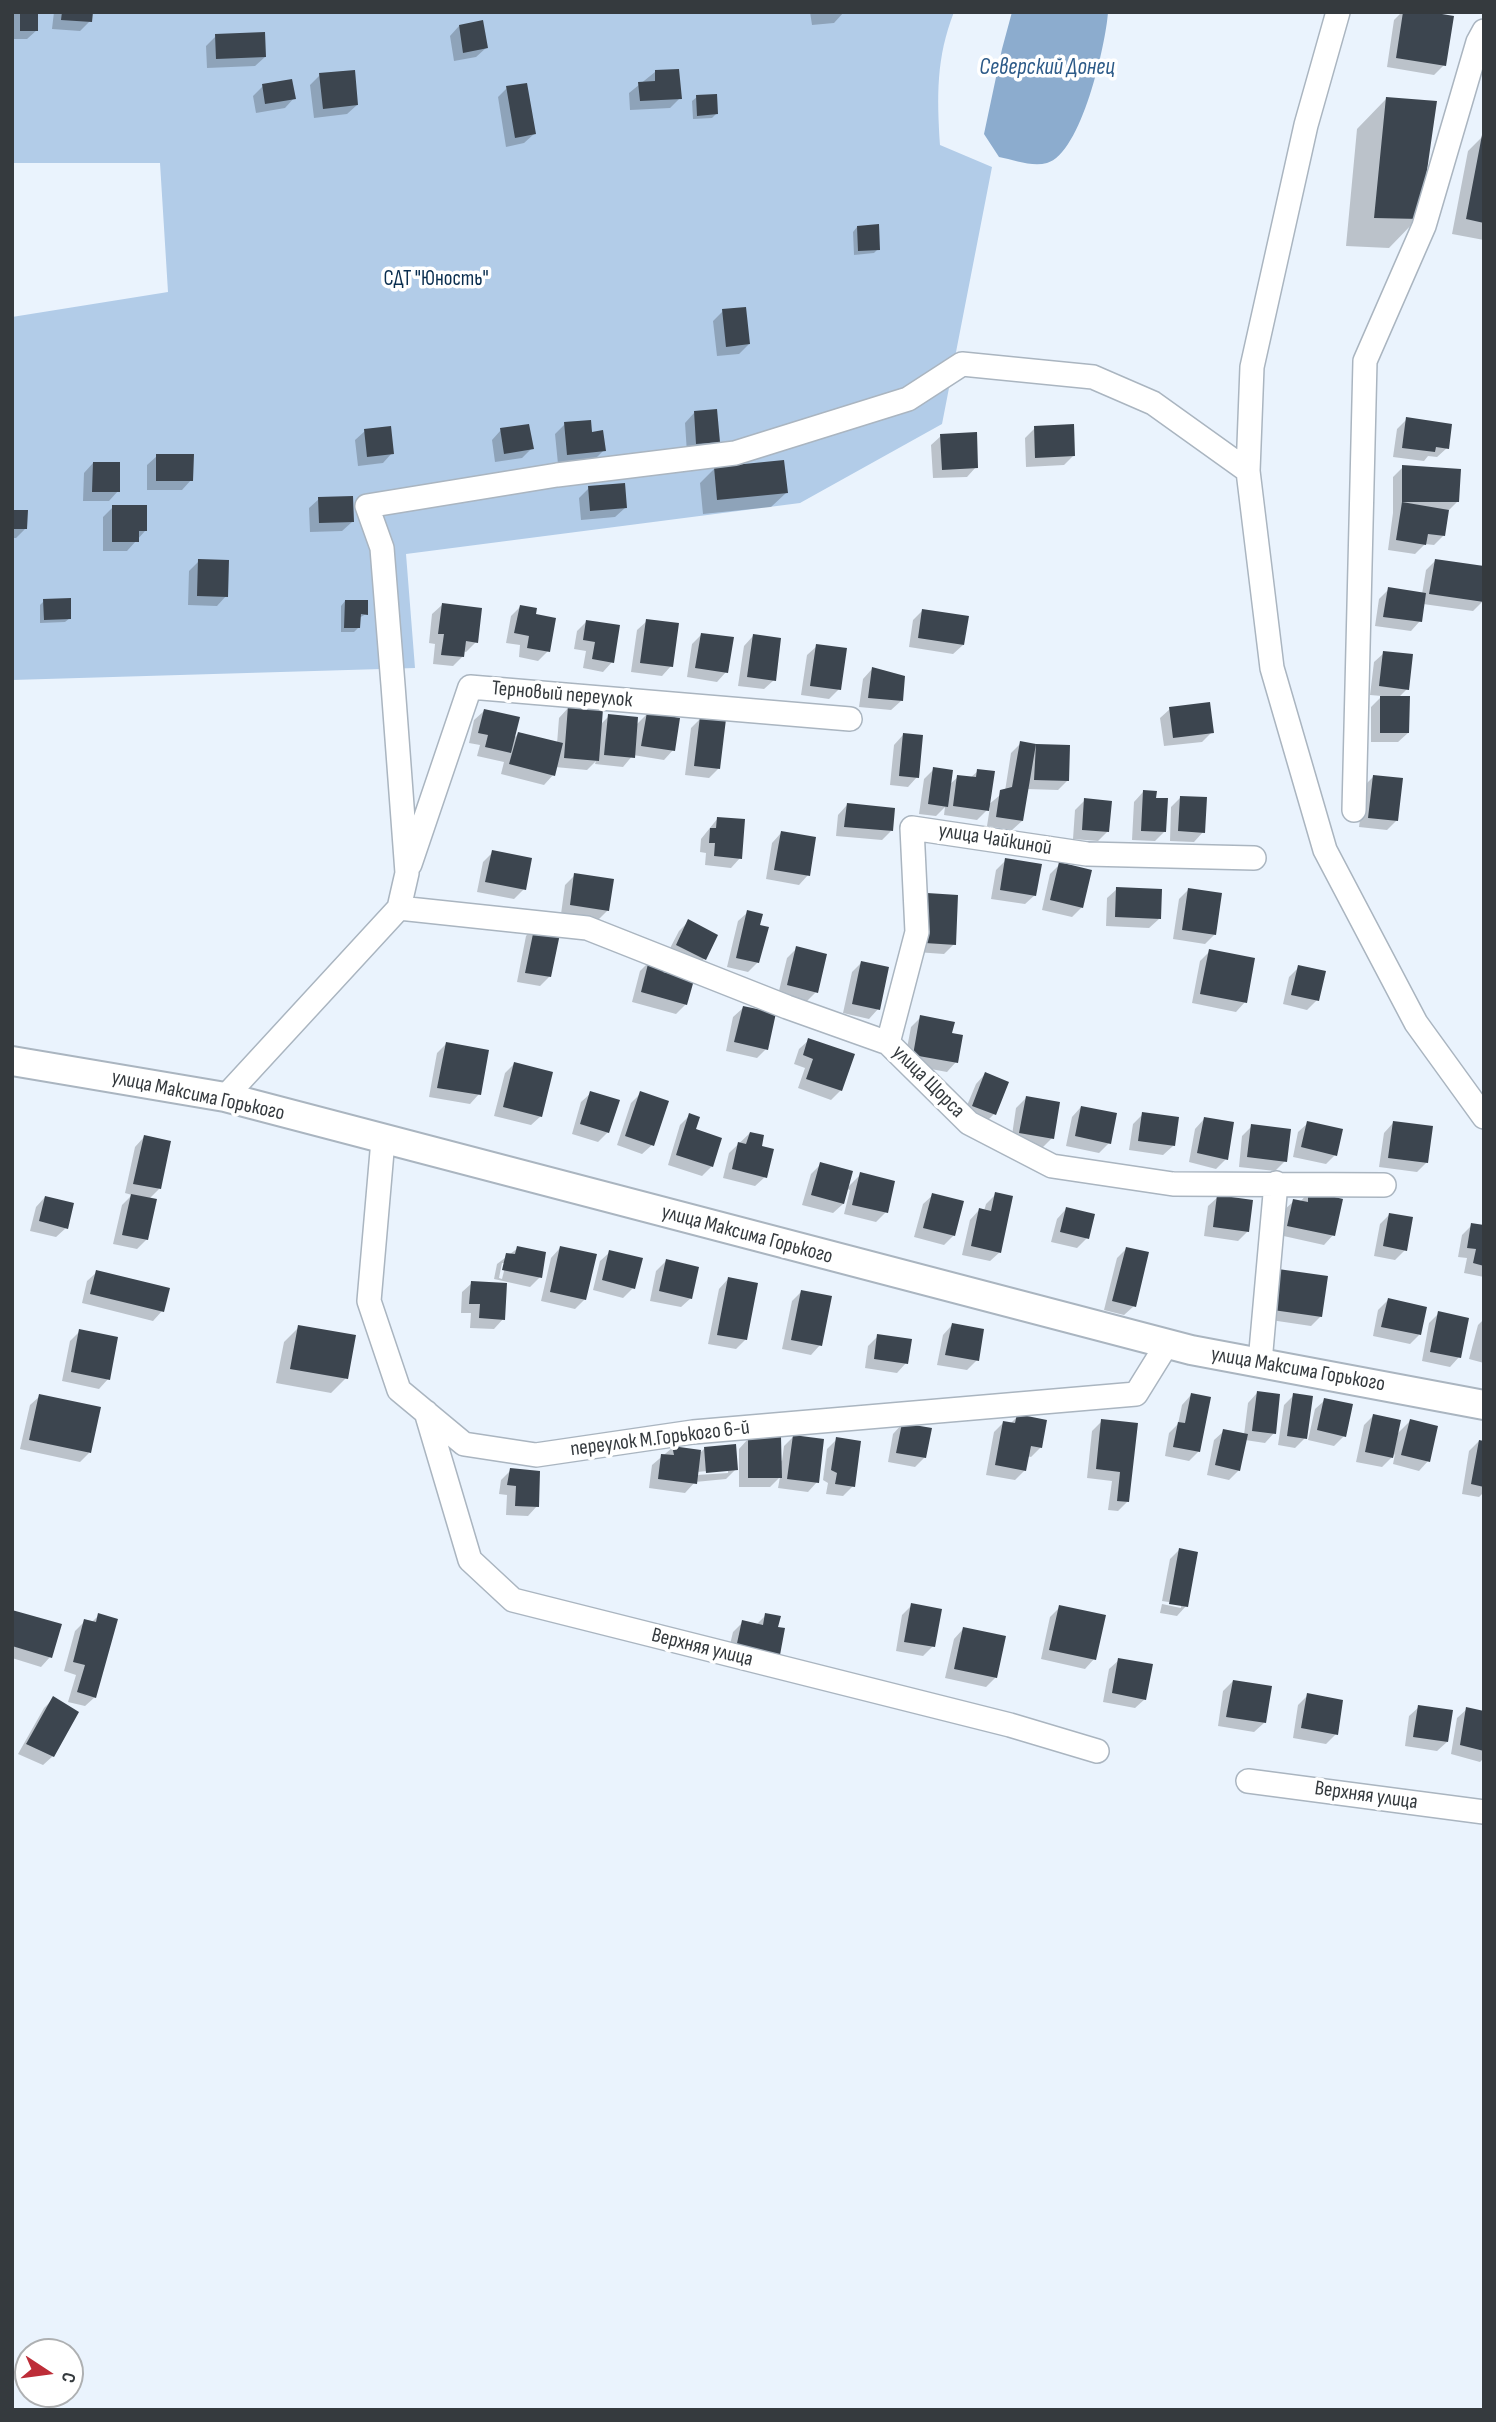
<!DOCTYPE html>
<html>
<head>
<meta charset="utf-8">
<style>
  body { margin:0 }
  #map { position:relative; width:1496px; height:2422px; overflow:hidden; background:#eaf3fd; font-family:"Sofia Sans Condensed",sans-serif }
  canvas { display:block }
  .frame { position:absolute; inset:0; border:14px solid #353a3e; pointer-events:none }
  .north { position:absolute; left:14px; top:2338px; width:70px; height:70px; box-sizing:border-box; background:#fff; border:2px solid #aeb0b2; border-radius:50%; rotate:103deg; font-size:19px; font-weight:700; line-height:28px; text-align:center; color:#353a3e }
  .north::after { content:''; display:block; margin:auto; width:24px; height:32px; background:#bd2d38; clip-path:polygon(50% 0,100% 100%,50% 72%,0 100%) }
</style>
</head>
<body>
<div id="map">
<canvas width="1496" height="2422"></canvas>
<div class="frame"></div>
<div class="north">С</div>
</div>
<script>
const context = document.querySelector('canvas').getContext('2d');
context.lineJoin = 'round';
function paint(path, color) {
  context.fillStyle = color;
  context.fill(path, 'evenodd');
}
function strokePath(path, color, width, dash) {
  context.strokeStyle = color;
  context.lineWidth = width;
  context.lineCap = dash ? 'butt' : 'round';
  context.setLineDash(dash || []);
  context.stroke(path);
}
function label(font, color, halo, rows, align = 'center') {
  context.font = font + ' "Sofia Sans Condensed",sans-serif';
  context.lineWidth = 7;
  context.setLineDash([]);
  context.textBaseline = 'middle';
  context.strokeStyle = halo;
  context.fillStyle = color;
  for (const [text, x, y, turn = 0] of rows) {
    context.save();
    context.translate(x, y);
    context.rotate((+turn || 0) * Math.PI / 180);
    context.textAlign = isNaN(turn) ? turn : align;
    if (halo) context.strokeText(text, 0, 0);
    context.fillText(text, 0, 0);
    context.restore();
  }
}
paint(new Path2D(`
  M12 12H954C936 58 937 96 940 145L992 167 942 424 800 503 406 554 415 668 12 680V317L168 292 160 163H12Z`), '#b2cce8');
paint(new Path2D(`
  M1012 12H1108C1106 44 1081 154 1047 163 1032 167 1014 160 999 157L984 134 1002 49Z`), '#8cacce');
paint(new Path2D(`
  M12 12H36L37 30 27 39H12Z
  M54 12H91L90 21 80 31 52 29Z
  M810 12H843V13L834 23 812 25Z
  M1402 12H1419L1444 65 1434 75 1387 67 1394 20Z
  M459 26 486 48 476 57 454 61 450 36Z
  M216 36 265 57 255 66 207 68 206 46Z
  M655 72 680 98 670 108 630 110 629 93Z
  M320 75 357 105 347 114 314 118 310 85Z
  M263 86 294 98 285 108 256 113 253 96Z
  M507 88 534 134 524 143 506 147 498 97Z
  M697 97 716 114 712 118 693 119 692 101Z
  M1386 99 1418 218 1389 248 1346 246 1357 129Z
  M1483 136H1484V240L1452 234 1468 151Z
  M857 227 878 249 874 253 854 255 853 232Z
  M723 311 749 344 739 354 717 356 713 321Z
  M694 413 718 441 708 451 687 453 685 423Z
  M1407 419 1447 448 1437 457 1428 456 1424 461 1393 457 1397 429Z
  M565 424 590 434 604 450 594 460 558 464 555 434Z
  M1035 428 1074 455 1064 465 1026 467 1025 438Z
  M501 430 532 448 522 458 495 462 492 440Z
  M365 431 392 453 383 463 358 466 355 440Z
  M941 436 976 467 967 477 933 478 931 445Z
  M157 456 191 480 182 490H147V465Z
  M93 463 118 491 109 501H83L84 473Z
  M1403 467 1457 502 1447 512 1443 536 1434 545 1425 544 1415 554 1388 550 1393 513V477Z
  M715 468 786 493 771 507 703 514 700 483Z
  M589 488 625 508 615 517 581 520 579 498Z
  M319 499 352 522 342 531 310 532 309 508Z
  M113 507 145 531 127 551H103V517Z
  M12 511 25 529 16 538H12Z
  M199 561 226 596 217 606 188 605 189 571Z
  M1435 561 1483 601 1473 611 1423 604 1420 621 1411 631 1375 626 1379 599 1389 589 1422 594 1426 570Z
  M44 601 70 618 65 622 40 623V605Z
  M345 601 366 614 359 618V627L354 632H341V606Z
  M442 605 476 642 466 652 463 651V656L453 666 433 664 435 644 429 643 432 614Z
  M520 607 534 616 548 651 538 661 519 657 520 645 506 643 511 616Z
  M923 610 963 645 953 654 909 647 913 620Z
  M587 621 612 662 603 672 583 668 586 651 574 649 577 631Z
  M647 621 671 666 662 676 631 672 637 630Z
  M701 635 726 672 717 682 687 677 692 644Z
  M753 636 774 680 764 689 738 686 744 646Z
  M817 646 839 689 829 699 801 695 807 655Z
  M1384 653 1407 689 1398 698 1408 733 1398 742H1371V707L1382 696 1370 695 1374 662Z
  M872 669 901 701 891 710 859 707 863 679Z
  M568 708 600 725 609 716 636 725 647 714 673 750 664 760 633 755 623 767 595 764 596 761 587 770 555 767 553 775 544 785 501 774 504 762 477 756 480 745 469 743 474 720 484 711 513 739 518 734 557 744 559 718Z
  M1170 709 1212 732 1202 742 1164 746 1160 718Z
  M701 718 718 769 709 778 685 775 691 728Z
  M903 735 917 777 908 787 890 785 894 745Z
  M1021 743 1068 747V780L1058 790 1027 789 1022 821 1012 830 987 826 990 807 977 820 944 815 945 807 936 816 919 814 924 779 934 769 949 785 958 777 970 778 978 771 988 805 1005 791 1011 753Z
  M1374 776 1397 820 1387 830 1359 827 1364 786Z
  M1143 792 1154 799 1165 831 1155 841 1132 840 1134 802Z
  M1181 797 1203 832 1194 842 1170 841 1171 807Z
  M1085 800 1108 831 1098 841 1073 839 1075 810Z
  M847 805 891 831 882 840 836 836 838 815Z
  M718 818 740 858 731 868 705 865 706 853 700 852 701 839Z
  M781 833 808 875 799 885 766 879 772 843Z
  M493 852 524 889 514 899 477 892 483 862Z
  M1006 860 1035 895 1025 904 991 899 996 870Z
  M1060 864 1082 907 1072 917 1042 910 1050 874Z
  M575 875 608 910 598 920 561 914 565 885Z
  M1117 889 1159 919 1149 928 1106 926 1107 898Z
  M1188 890 1215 934 1205 944 1173 939 1179 899Z
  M927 895 954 944 944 954 916 952 918 905Z
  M748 912 758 962 748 972 727 967 738 921Z
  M689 921 704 959 695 968 667 954 679 931Z
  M535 926 549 977 540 986 517 982 526 936Z
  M797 948 816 992 806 1002 778 995 787 958Z
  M1210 951 1245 1002 1236 1012 1192 1003 1200 961Z
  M650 961 686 1004 676 1014 632 1002 640 971Z
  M861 963 878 1009 869 1019 843 1013 852 972Z
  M1299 967 1317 1000 1307 1010 1283 1004 1289 977Z
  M743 1008 766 1049 757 1058 726 1051 733 1017Z
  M921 1017 950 1035 956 1062 947 1072 904 1064 911 1027Z
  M809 1040 841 1090 831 1100 798 1088 805 1068 794 1064 799 1049Z
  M446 1044 479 1094 470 1104 429 1097 437 1053Z
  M514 1064 541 1116 531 1125 494 1116 505 1073Z
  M985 1074 1007 1083 994 1114 984 1124 963 1115 976 1084Z
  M591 1093 608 1132 598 1142 572 1134 581 1102Z
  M641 1093 652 1145 642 1154 617 1145 631 1103Z
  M1026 1098 1052 1138 1042 1148 1011 1142 1016 1108Z
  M1081 1107 1109 1143 1099 1153 1066 1146 1072 1117Z
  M1143 1114 1173 1146 1163 1155 1129 1150 1133 1124Z
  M690 1115 694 1131 712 1166 702 1176 668 1165 680 1125Z
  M1204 1119 1226 1159 1216 1169 1189 1162 1195 1129Z
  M1308 1123 1335 1155 1326 1164 1293 1157 1298 1132Z
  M1393 1123 1427 1162 1417 1172 1379 1167 1384 1133Z
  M1252 1126 1285 1161 1275 1171 1239 1167 1242 1136Z
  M750 1133 765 1177 755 1186 723 1178 729 1153Z
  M144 1137 159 1189 149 1199 147 1239 137 1249 113 1244 122 1205 132 1195 125 1193 135 1147Z
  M821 1164 847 1188 861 1174 886 1212 876 1222 844 1214 850 1190 847 1189 843 1204 833 1213 802 1205 811 1174Z
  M1308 1193 1333 1235 1324 1245 1279 1235 1284 1210 1294 1201 1300 1202Z
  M996 1194 1000 1252 990 1261 962 1255 970 1220 979 1210 984 1211 986 1204Z
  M933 1195 954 1235 944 1245 914 1237 923 1204Z
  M45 1197 66 1228 56 1237 30 1231 36 1207Z
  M1218 1197 1248 1231 1238 1241 1204 1236 1208 1206Z
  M1066 1209 1087 1238 1077 1248 1051 1242 1057 1219Z
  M1390 1214 1405 1250 1395 1260 1374 1256 1380 1224Z
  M1472 1225 1484 1227V1277L1464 1273 1467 1258 1458 1257 1462 1235Z
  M518 1248 540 1277 530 1287 494 1279 497 1264ZM502 1263H506L502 1279 499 1278Z
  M560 1248 585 1299 575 1309 541 1301 551 1258Z
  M1126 1249 1134 1306 1124 1315 1104 1310 1117 1258Z
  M610 1252 633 1288 623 1298 593 1290 600 1261Z
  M666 1261 691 1298 681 1307 650 1301 656 1271Z
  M97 1272 162 1311 153 1321 82 1303 87 1281Z
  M728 1279 746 1339 736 1349 708 1344 719 1289Z
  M1269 1281 1321 1316 1311 1326 1264 1319Z
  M472 1283 503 1319 494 1329 470 1328 471 1313H461L462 1292Z
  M802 1291 820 1345 811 1355 782 1349 792 1301Z
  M1388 1300 1419 1335 1410 1344 1373 1336 1378 1310Z
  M1439 1313 1459 1357 1450 1367 1422 1361 1429 1323Z
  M1484 1319V1363L1469 1359 1478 1325Z
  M952 1325 977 1360 967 1370 937 1365 943 1335Z
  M299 1327 346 1378 331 1393 276 1383 284 1342Z
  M80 1331 108 1379 99 1389 62 1381 70 1341Z
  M878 1336 906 1363 897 1373 865 1368 868 1346Z
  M1257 1393 1274 1433 1265 1443 1245 1440 1239 1470 1229 1480 1207 1475 1214 1440 1224 1431 1244 1435 1248 1403Z
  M1191 1395 1199 1451 1189 1461 1165 1456 1169 1433 1178 1424 1182 1405Z
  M1294 1395 1305 1438 1295 1448 1278 1445 1284 1405Z
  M40 1396 89 1453 80 1462 20 1449 30 1405Z
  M1325 1400 1344 1436 1334 1446 1308 1440 1315 1409Z
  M1018 1416 1041 1447 1031 1457 1027 1456 1025 1470 1015 1480 986 1475 994 1432 1003 1423 1010 1424Z
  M1373 1416 1396 1435 1410 1421 1428 1461 1419 1471 1393 1464 1395 1454 1382 1467 1356 1462 1364 1425Z
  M1102 1421 1136 1425 1128 1501 1118 1511 1108 1510 1112 1481 1087 1478 1092 1431Z
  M902 1424 925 1457 915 1467 888 1462 893 1434Z
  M793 1437 817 1482 808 1492 778 1488 780 1477 770 1487H739V1449L748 1439 782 1461 784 1446Z
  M837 1439 853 1486 843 1496 826 1494 828 1483 823 1480 827 1449Z
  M1479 1441 1484 1442V1492L1479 1497 1462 1494 1469 1451Z
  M672 1448 701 1452 705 1448 736 1469 726 1479 695 1482 685 1493 649 1488 652 1465ZM728 1469V1473L697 1475V1472Z
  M511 1470 537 1506 528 1516 506 1515 507 1495 499 1494 501 1480Z
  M1179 1550 1186 1606 1177 1616 1160 1613 1162 1604 1181 1608V1604L1162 1601 1170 1559Z
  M912 1605 933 1646 923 1656 896 1651 902 1615Z
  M1060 1607 1094 1659 1085 1669 1041 1659 1050 1617Z
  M12 1611 50 1657 41 1667 12 1658Z
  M99 1615 95 1697 85 1706 68 1702 76 1675 64 1671 75 1631 85 1621 91 1623Z
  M766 1615 776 1628 778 1655 768 1664 727 1657 733 1632 743 1622 756 1625Z
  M963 1629 996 1677 986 1687 945 1678 954 1639Z
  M1119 1660 1145 1699 1135 1708 1103 1702 1109 1669Z
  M1233 1681 1264 1723 1254 1732 1218 1726 1223 1691Z
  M1308 1695 1336 1734 1326 1744 1293 1738 1298 1705Z
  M53 1699V1756L43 1765 18 1754 44 1708Z
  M1419 1707 1447 1742 1437 1751 1405 1746 1409 1716Z
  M1467 1709 1484 1713V1758L1480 1762 1451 1754 1457 1718Z`), '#0003');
paint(new Path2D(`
  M20 12H38V31H20Z
  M62 12H93L92 22 61 20Z
  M1403 12H1430L1454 16 1446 66 1396 58Z
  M483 20 488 48 463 53 459 25Z
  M265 32 266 57 216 59 215 34Z
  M679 69 682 99 640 101 638 82 655 81V70Z
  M355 70 358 105 323 109 319 73Z
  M292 79 296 99 265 104 262 84Z
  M527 83 536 134 515 138 506 86Z
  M717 94 718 114 697 116 696 95Z
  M1386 97 1437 101 1420 219 1374 218Z
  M1482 135H1484V223L1466 219Z
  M879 224 880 250 858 251 857 226Z
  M746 307 750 344 726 347 722 309Z
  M717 409 720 442 696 444 694 411Z
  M1406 417 1452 424 1449 449 1436 447 1435 452 1402 448Z
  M591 420 592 432 603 430 606 451 567 455 564 422Z
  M529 424 534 449 504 454 500 428Z
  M1074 424 1075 456 1035 458 1034 426Z
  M391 426 394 454 367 457 364 429Z
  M977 432 978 468 942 470 940 434Z
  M156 454H194L193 481H156Z
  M784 460 788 493 717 500 714 467Z
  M93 462H120V492H92Z
  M1402 465 1461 469 1459 502H1402Z
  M625 483 627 508 590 511 588 486Z
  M353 496 354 522 319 523 318 497Z
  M1402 502 1449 510 1445 536 1428 534 1426 545 1396 540Z
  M112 505H147V531H139V542H112Z
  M12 510H28L27 529H12Z
  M198 559 229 560 228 597 197 596Z
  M1435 559 1484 566V602L1429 594Z
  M1388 587 1426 593 1422 622 1383 617Z
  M71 598V619L44 620 43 599Z
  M345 600H368V615L361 614 360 628H344Z
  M442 603 482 608 478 643 466 641 464 657 441 655 444 634H438Z
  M520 605 537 608 536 614 556 618 550 652 527 648 529 636 514 633Z
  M922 609 969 616 964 645 918 638Z
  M646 619 679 623 673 667 640 663Z
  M586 620 620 625 614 663 592 659 595 642 583 640Z
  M701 633 734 637 728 673 695 668Z
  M753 634 781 638 776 681 747 677Z
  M816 644 847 648 841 690 810 686Z
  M1383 651 1413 654 1409 690 1379 686Z
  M872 667 905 676 903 701 868 698Z
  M1380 696H1410L1409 733H1380Z
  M1210 702 1214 733 1173 738 1169 707Z
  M568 706 603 709 599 761 564 758Z
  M484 709 520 717 511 753 485 747 488 735 478 733Z
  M647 712 680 718 675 751 641 746Z
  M608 714 638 717 635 758 604 755Z
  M700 716 726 719 720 769 694 766Z
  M518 732 563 743 555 776 509 764Z
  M903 733 923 735 919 778 899 776Z
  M1020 741 1036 744 1023 821 996 817 1000 790 1012 787Z
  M1036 744 1070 745 1069 781 1034 780Z
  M933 767 953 770 948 807 928 804Z
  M977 769 995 771 989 811 953 806 957 775 976 777Z
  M1373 775 1403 778 1398 821 1368 818Z
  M1143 790 1157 791 1156 798H1168L1166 832 1141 831Z
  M1180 796 1207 797 1205 833 1178 831Z
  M1084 798 1112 801 1109 832 1082 830Z
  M847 803 895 808 893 831 844 827Z
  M717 817 745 819 742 859 714 856 715 843H709L710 828H716Z
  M781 831 816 837 810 876 774 870Z
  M492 850 532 858 526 890 485 882Z
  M1005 858 1042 864 1036 896 1000 890Z
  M1059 862 1092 870 1083 908 1050 900Z
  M574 873 614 879 609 911 570 905Z
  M1116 887 1162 889 1161 919 1115 917Z
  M1188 888 1222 893 1216 935 1182 930Z
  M927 893 958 895 956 945 925 943Z
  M747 910 763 914 760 925 769 927 759 963 736 958Z
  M688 919 718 935 706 960 676 945Z
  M535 924 561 929 551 977 525 973Z
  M796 946 827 954 818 993 787 985Z
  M1209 949 1255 958 1247 1003 1200 994Z
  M649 960 665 964 663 972 694 980 687 1005 641 992Z
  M861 961 889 967 880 1010 852 1004Z
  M1298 965 1326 971 1319 1001 1291 995Z
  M743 1006 776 1013 768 1050 734 1042Z
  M920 1015 955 1022 952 1033 963 1035 958 1063 913 1055Z
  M808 1038 855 1054 842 1091 806 1079 813 1059 803 1055Z
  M446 1042 489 1050 481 1095 437 1088Z
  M514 1062 553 1072 542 1117 503 1107Z
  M985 1072 1009 1082 996 1115 972 1106Z
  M590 1091 620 1100 609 1133 580 1124Z
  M640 1091 669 1101 654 1146 625 1136Z
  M1026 1096 1060 1102 1054 1139 1019 1133Z
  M1081 1106 1117 1113 1111 1144 1075 1136Z
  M1142 1112 1179 1117 1175 1146 1138 1141Z
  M689 1113 700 1117 696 1129 722 1138 713 1167 676 1155Z
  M1204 1117 1234 1122 1228 1160 1197 1153Z
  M1307 1121 1343 1129 1337 1156 1301 1147Z
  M1393 1121 1433 1126 1428 1163 1388 1158Z
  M1251 1124 1291 1129 1287 1162 1247 1157Z
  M750 1132 764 1135 762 1146 774 1149 767 1178 732 1169 738 1142 746 1144Z
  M144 1135 171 1141 161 1189 133 1184Z
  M820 1162 853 1171 844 1204 811 1195Z
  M860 1172 895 1181 888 1213 852 1205Z
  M1308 1191 1343 1199 1335 1236 1287 1226 1293 1199 1308 1202Z
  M995 1192 1013 1196 1001 1253 971 1246 979 1208 991 1211Z
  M932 1193 964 1201 955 1236 923 1228Z
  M131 1194 157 1199 148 1240 122 1235Z
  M1217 1195 1253 1200 1249 1232 1213 1227Z
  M45 1196 74 1203 68 1229 39 1221Z
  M1066 1207 1095 1214 1089 1239 1060 1232Z
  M1389 1213 1413 1217 1407 1251 1383 1246Z
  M1471 1223 1484 1225V1266L1473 1263 1476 1249 1467 1248Z
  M517 1246 546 1252 542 1278 502 1270 506 1253 515 1254Z
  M560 1246 597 1254 586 1300 550 1292Z
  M1126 1247 1149 1252 1136 1307 1112 1301Z
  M609 1250 643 1258 635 1289 602 1280Z
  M666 1259 699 1267 692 1299 659 1291Z
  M1278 1269 1328 1276 1322 1317 1273 1310Z
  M96 1270 170 1288 164 1312 90 1294Z
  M728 1277 758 1283 747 1340 717 1335Z
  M471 1281 507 1283 505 1320 479 1318 480 1304H469Z
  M801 1290 832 1296 822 1346 791 1340Z
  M1388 1298 1427 1307 1421 1335 1381 1327Z
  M1438 1311 1469 1318 1461 1358 1430 1352Z
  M952 1323 984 1329 979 1361 945 1355Z
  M298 1325 356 1335 348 1379 290 1369Z
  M79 1329 118 1337 110 1380 71 1372Z
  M877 1334 912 1339 908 1364 874 1359Z
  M1257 1391 1280 1394 1276 1434 1252 1431Z
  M1191 1393 1211 1397 1200 1452 1173 1447 1178 1422 1185 1423Z
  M1293 1393 1313 1396 1307 1439 1287 1436Z
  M39 1394 101 1407 91 1453 29 1440Z
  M1324 1398 1353 1404 1346 1437 1317 1430Z
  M1017 1414 1047 1420 1042 1448 1031 1446 1026 1471 995 1465 1003 1421 1015 1423Z
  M1373 1414 1401 1420 1393 1458 1365 1452Z
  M1101 1419 1138 1423 1129 1502 1117 1501 1120 1472 1096 1469Z
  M1410 1419 1438 1426 1430 1462 1401 1455Z
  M902 1423 932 1428 926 1458 896 1453Z
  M1223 1429 1248 1434 1240 1471 1215 1465Z
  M793 1435 824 1439 819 1483 787 1479Z
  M781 1437 782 1478H748V1438Z
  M836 1437 861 1441 855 1487 835 1484 837 1473 831 1470Z
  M1479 1440 1484 1441V1487L1471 1484Z
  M736 1444 738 1470 706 1473 704 1447Z
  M672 1446 701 1450 697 1484 658 1479 661 1454 674 1455Z
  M510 1468 540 1471 539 1507 515 1506 516 1486 507 1485Z
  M1179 1548 1198 1552 1188 1607 1169 1604Z
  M911 1603 942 1609 935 1647 904 1642Z
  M1059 1605 1106 1615 1096 1660 1049 1650Z
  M12 1610 62 1624 52 1658 12 1646Z
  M98 1613 118 1619 96 1698 77 1692 85 1665 73 1662 84 1619 96 1622Z
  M765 1613 781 1616 778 1627 785 1628 780 1655 736 1648 742 1620 763 1625Z
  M963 1627 1006 1636 997 1678 954 1669Z
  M1118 1658 1153 1664 1146 1700 1112 1693Z
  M1233 1680 1272 1686 1266 1723 1226 1717Z
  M1307 1693 1343 1700 1338 1735 1301 1728Z
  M53 1696 79 1712 54 1757 26 1744Z
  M1418 1705 1453 1710 1448 1742 1413 1737Z
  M1466 1707 1484 1711V1751L1460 1745Z`), '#3c454f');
const minor = new Path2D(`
  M1338 12 1306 125 1252 367 1248 471 1272 668 1325 850 1416 1023 1484 1117
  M1354 810 1365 361 1424 226 1478 42 1484 31
  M410 864 470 687 850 719
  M399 908 587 928 787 1007 888 1043 969 1123 1052 1166 1173 1184 1384 1185
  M888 1043 917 932 912 828 1087 854 1254 858
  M225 1097 399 908 407 873 393 685 382 548 367 506 557 475 735 453 908 399 962 364 1093 377 1153 403 1248 471
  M383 1140 369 1301 399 1390 464 1444 536 1455 693 1432 1136 1394 1167 1344
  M1260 1362 1276 1183
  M426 1412 470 1560 513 1600 1010 1725 1097 1751
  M1248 1781 1484 1812`);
const tertiary = new Path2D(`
  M12 1061 225 1097 1191 1350 1484 1405`);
strokePath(minor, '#aab5c0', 26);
strokePath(tertiary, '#aab5c0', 32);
strokePath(minor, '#fff', 23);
strokePath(tertiary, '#fff', 28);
label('21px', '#0a2e4f', '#fff', [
  ["СДТ \"Юность\"",436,280]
]);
label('21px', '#353a3e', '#fff', [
  ["Терновый переулок",562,695,5],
  ["улица Чайкиной",995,840,9],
  ["улица Щорса",928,1082,45],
  ["улица Максима Горького",198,1096,12],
  ["улица Максима Горького",747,1235,15],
  ["улица Максима Горького",1298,1370,10],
  ["переулок М.Горького 6-й",660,1439,-7],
  ["Верхняя улица",702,1648,14],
  ["Верхняя улица",1366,1796,8]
]);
label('italic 23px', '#2c5a88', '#fff', [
  ["Северский Донец",1047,68]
]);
</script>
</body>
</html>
